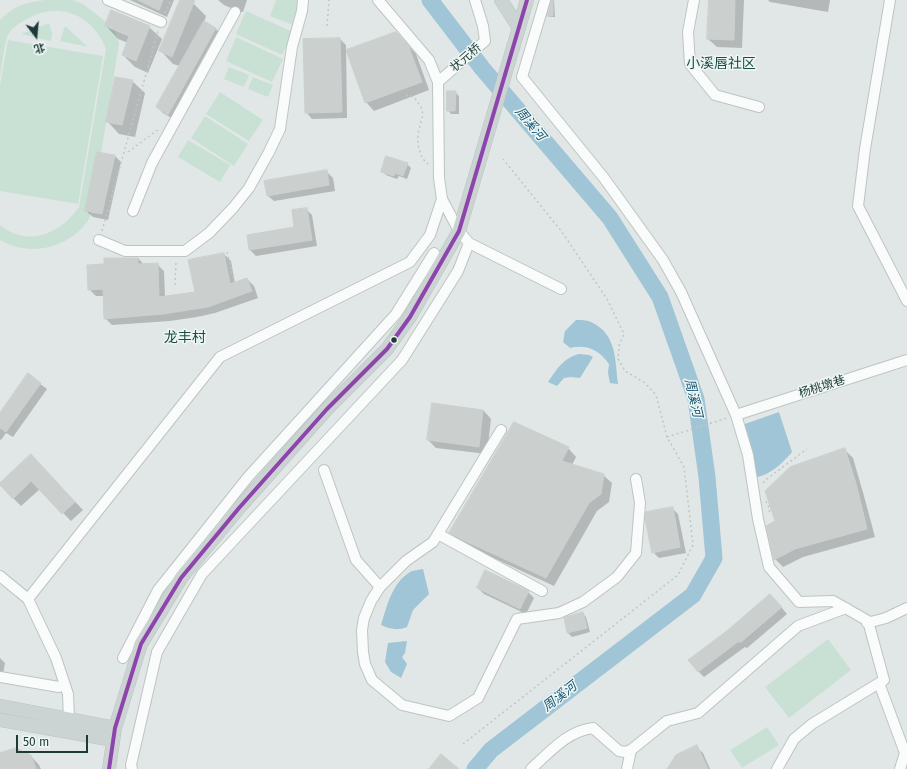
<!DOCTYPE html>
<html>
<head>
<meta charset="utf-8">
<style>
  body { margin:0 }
  #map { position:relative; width:907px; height:769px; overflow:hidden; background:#e1e7e6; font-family:"Fira Sans","Noto Sans SC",sans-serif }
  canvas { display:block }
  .north { position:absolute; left:16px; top:16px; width:40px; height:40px; -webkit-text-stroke:3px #eef7f4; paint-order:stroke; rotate:164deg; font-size:11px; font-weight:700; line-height:16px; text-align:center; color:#1f3937 }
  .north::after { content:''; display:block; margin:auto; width:14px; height:18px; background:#1f3937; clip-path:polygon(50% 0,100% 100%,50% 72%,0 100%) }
  .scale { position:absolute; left:16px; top:735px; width:72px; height:18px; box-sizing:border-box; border:2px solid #1f3937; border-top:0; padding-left:5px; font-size:12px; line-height:14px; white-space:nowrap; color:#1f3937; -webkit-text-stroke:3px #eef7f4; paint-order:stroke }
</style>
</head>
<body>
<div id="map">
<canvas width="907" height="769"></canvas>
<div class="north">北</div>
<div class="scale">50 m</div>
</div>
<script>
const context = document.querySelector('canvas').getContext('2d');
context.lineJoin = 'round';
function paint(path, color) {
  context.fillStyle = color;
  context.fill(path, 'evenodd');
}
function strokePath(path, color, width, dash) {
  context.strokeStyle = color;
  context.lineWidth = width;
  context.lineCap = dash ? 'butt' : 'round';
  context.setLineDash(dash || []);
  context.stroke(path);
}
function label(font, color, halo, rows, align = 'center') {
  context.font = font + ' "Fira Sans","Noto Sans SC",sans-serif';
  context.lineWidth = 3;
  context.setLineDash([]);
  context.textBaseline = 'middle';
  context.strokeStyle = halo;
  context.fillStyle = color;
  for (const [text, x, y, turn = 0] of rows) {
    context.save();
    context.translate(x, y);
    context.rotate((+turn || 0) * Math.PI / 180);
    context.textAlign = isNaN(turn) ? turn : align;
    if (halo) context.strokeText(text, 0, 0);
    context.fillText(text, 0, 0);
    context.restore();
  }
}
paint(new Path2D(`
  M45 0H72L83 4 114 28 119 44 92 208C91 212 90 219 87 222 67 249 28 257 0 240V225C28 248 60 234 79 207L106 49C93 15 59 0 27 19 20 23 12 27 8 35 4 43 2 67 0 77V20C15 5 25 3 45 0Z
  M276 0H302L293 25 270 16Z
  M246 11 293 32 282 55 236 34Z
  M49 23 52 33 51 41 21 34Z
  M65 26 88 47 60 41Z
  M236 37 283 59 272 82 226 61Z
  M8 40 103 56 78 204 0 191V85Z
  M229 67 249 75 244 87 224 79Z
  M253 77 273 85 268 97 248 89Z
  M220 92 263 120 249 141 206 114Z
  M205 116 248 144 234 166 191 138Z
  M188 140 230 165 220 182 178 157Z
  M828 639 851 670 789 718 765 687Z
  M767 727 779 745 742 768 730 750Z`), '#c9e1d5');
paint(new Path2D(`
  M576 320C580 320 587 320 591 322 617 334 615 360 618 384L610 383 608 373 609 364C599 350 587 344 570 348L563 342 565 331Z
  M579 354 589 355 593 357 580 378 571 377 564 378 557 386 548 382C557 369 563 358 579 354Z
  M779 412 792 452C784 462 770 475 757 477L742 425Z
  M423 569 429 594 413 610 407 627C397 631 390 629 381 625 387 606 392 583 410 572 414 570 419 570 423 569Z
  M407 641 405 653 402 657 407 664 401 678 391 672 385 662 388 643Z`), '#a0c5d7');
paint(new Path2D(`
  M130 0H174L167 17Z
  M181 0 194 4 206 16 204 22 216 29 222 35 175 120 163 113 157 107 180 66 173 64 161 51Z
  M218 0H247L243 12H240L224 5Z
  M552 0H554L555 17H550L548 16Z
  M710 0H744L742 48 717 47 708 39Z
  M768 0H830L828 12 770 2Z
  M106 26 149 27 162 39 148 73 135 67 123 55 128 43 118 39Z
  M396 33 416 54 429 90 374 111 366 102Z
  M340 39 346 45 347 118 312 119 306 112Z
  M132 81 145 93 135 137 119 134 107 121Z
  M455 92 459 96V114H451L448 110Z
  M115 156 121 162 108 220 93 217 86 211Z
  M407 164 411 168 407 179 399 176 397 179 386 175 382 171Z
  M327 172 333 178 335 191 274 201 267 195Z
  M306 209 312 215 317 246 256 256 250 250 295 228Z
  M224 254 231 261 235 283 247 279 254 286 258 298 215 313 197 317 170 321 112 325 105 318 104 296H96L89 289 105 265 138 258 144 265 157 264 164 271 165 297 196 292Z
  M28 375 47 389 13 437 6 433 1 440 0 439V415Z
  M433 404 483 410 491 419 487 454 436 448 428 440Z
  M568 448 576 457 572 465 603 475 612 483 609 502 597 511 554 586 474 549 458 541 450 532Z
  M844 449 853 458 864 496 875 537 803 557 783 567 775 559 776 522Z
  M39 464 83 510 71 521 40 489 21 506 13 498Z
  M672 508 678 514 686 553 659 558 653 552Z
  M478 588 528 592 534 598 526 614 484 594Z
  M776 601 787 614 747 648 745 647 704 677 698 671Z
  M582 613 586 617 590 632 572 637 568 633 565 619Z
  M0 658 5 663 3 674 0 673Z
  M696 747 703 753 710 769H668Z
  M0 754 31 756 39 765 41 769H0Z`), '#0003');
strokePath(new Path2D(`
  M430 0 482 68 610 218 660 297 696 399 707 477 714 558 693 595 491 750 475 769`), '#a0c5d7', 17);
const building = new Path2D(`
  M138 0H163L159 10Z
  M180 0H195L172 57 159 51Z
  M551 0H553V16H547Z
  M709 0H735L734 40 707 39Z
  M111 10 150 26 136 61 122 55 129 36 105 26Z
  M204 21 216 28 168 115 156 107Z
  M396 32 408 45 422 82 365 103 346 50Z
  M340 38 342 112 305 113 303 39Z
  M115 77 133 80 122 125 106 122Z
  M447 91H456L455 111H447Z
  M97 152 115 155 102 214 85 211Z
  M386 156 408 163 403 176 395 173 394 176 381 172Z
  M327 170 329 185 267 196 264 181Z
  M307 208 312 240 249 250 247 235 294 227 292 210Z
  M224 253 230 284 247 278 252 291 208 307 163 314 104 319 103 289 88 290 87 265 104 264V258H138V264L158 263 159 297 195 292 188 260Z
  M28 373 41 383 6 432 0 428V413Z
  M432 403 483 410 479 447 427 440Z
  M514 422 569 447 562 461 604 474 601 494 589 503 546 578 465 541 449 533Z
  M845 448 857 487 867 529 795 549 774 560 766 526 775 521 765 491 790 467Z
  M31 454 75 502 62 514 31 481 13 499 0 485V483Z
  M673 507 680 547 652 553 645 519 646 512Z
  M485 570 529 591 520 609 477 588Z
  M770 594 782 607 740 643 739 641 698 672 688 660 728 630Z
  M583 612 587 628 567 633 564 618Z
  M697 745 708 769H667L676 755Z
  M16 748 31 755 36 769H0V753Z
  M441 754 459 769H429Z`);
paint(building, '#cbd0cf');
strokePath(building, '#c9d0ce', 1);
const minor = new Path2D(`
  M108 0 161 22
  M545 0 522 77 604 178 663 260 681 292 736 415 748 455 758 519 769 567 799 602 833 601 868 621 884 680 812 724 794 739 777 769
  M694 0 688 32 690 64 715 95 759 107
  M890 0 865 149 858 206 907 301
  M438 82 485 41 483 26 475 0
  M133 211 152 163 235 12
  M99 240 125 251H185L209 233 233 208 249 188 269 152 280 129 292 47 302 11 303 0
  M469 243 561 289
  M736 415 907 360
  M324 470 356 560 380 587 371 601 364 618 362 630 363 652 365 664 372 680 402 705 449 716 478 698 517 619 559 613 583 602 617 577 636 553 640 503 636 479
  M438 534 542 591
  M0 576 28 599 56 658 68 694 69 719
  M380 587 406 561 433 542 501 430
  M28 599 220 357 410 262 430 235 442 199
  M867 623 886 618 907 608
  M123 658 158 590 182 560 248 477 396 314 434 253
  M0 677 59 687
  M879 683 905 753 900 769
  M132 769 131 765 157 652 202 574 402 360 458 271 469 243 459 231 442 199 439 178 438 82 429 60 378 0
  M531 769C549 753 567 731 593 728L619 751 625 752 631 750 667 721 698 713 798 626 846 608
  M627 769 631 750`);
const major = new Path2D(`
  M501 0 519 28
  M0 706 115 728
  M0 720 113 740
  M109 769 115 728 141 644 181 578 239 508 327 409 387 349 410 317 459 231 527 0`);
strokePath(minor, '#bec4c3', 12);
strokePath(major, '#bbc3c3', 14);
strokePath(new Path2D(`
  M165 13 171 0
  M327 26 329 0
  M406 95 414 97 421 107 423 114 418 134V145L422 158 428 164
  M128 152 160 128
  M102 231 158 31
  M227 252 234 282
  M175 285 176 261
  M667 437 727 418
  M763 483 768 478 807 449
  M766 501 770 510 768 514
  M463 744 678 575 693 545 684 467 667 437 656 395 645 383 625 371 618 359 619 346 624 334 607 299 562 232 503 159`), '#bfc7c6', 1.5, [2, 3]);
strokePath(minor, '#fafbfb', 10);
strokePath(major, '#ccd4d3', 13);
strokePath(new Path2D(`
  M109 769 115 728 141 644 181 578 239 508 327 409 387 349 410 317 459 231 527 0`), '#8e44ad', 4);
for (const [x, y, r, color] of [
  [394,340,3.5,"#1f3937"]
]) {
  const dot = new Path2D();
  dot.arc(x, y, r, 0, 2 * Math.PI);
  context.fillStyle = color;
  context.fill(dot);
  strokePath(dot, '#eef7f4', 1.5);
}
label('12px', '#1f3937', '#eef7f4', [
  ["状元桥",466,58,-41],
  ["杨桃墩巷",822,387,-18]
]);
label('italic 13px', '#1a5575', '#eef7f4', [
  ["周溪河",530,124,50],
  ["周溪河",693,398,77],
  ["周溪河",560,697,-38]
]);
label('14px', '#1b4b48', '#eef7f4', [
  ["小溪唇社区",721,64],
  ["龙丰村",185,338]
]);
</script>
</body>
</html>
